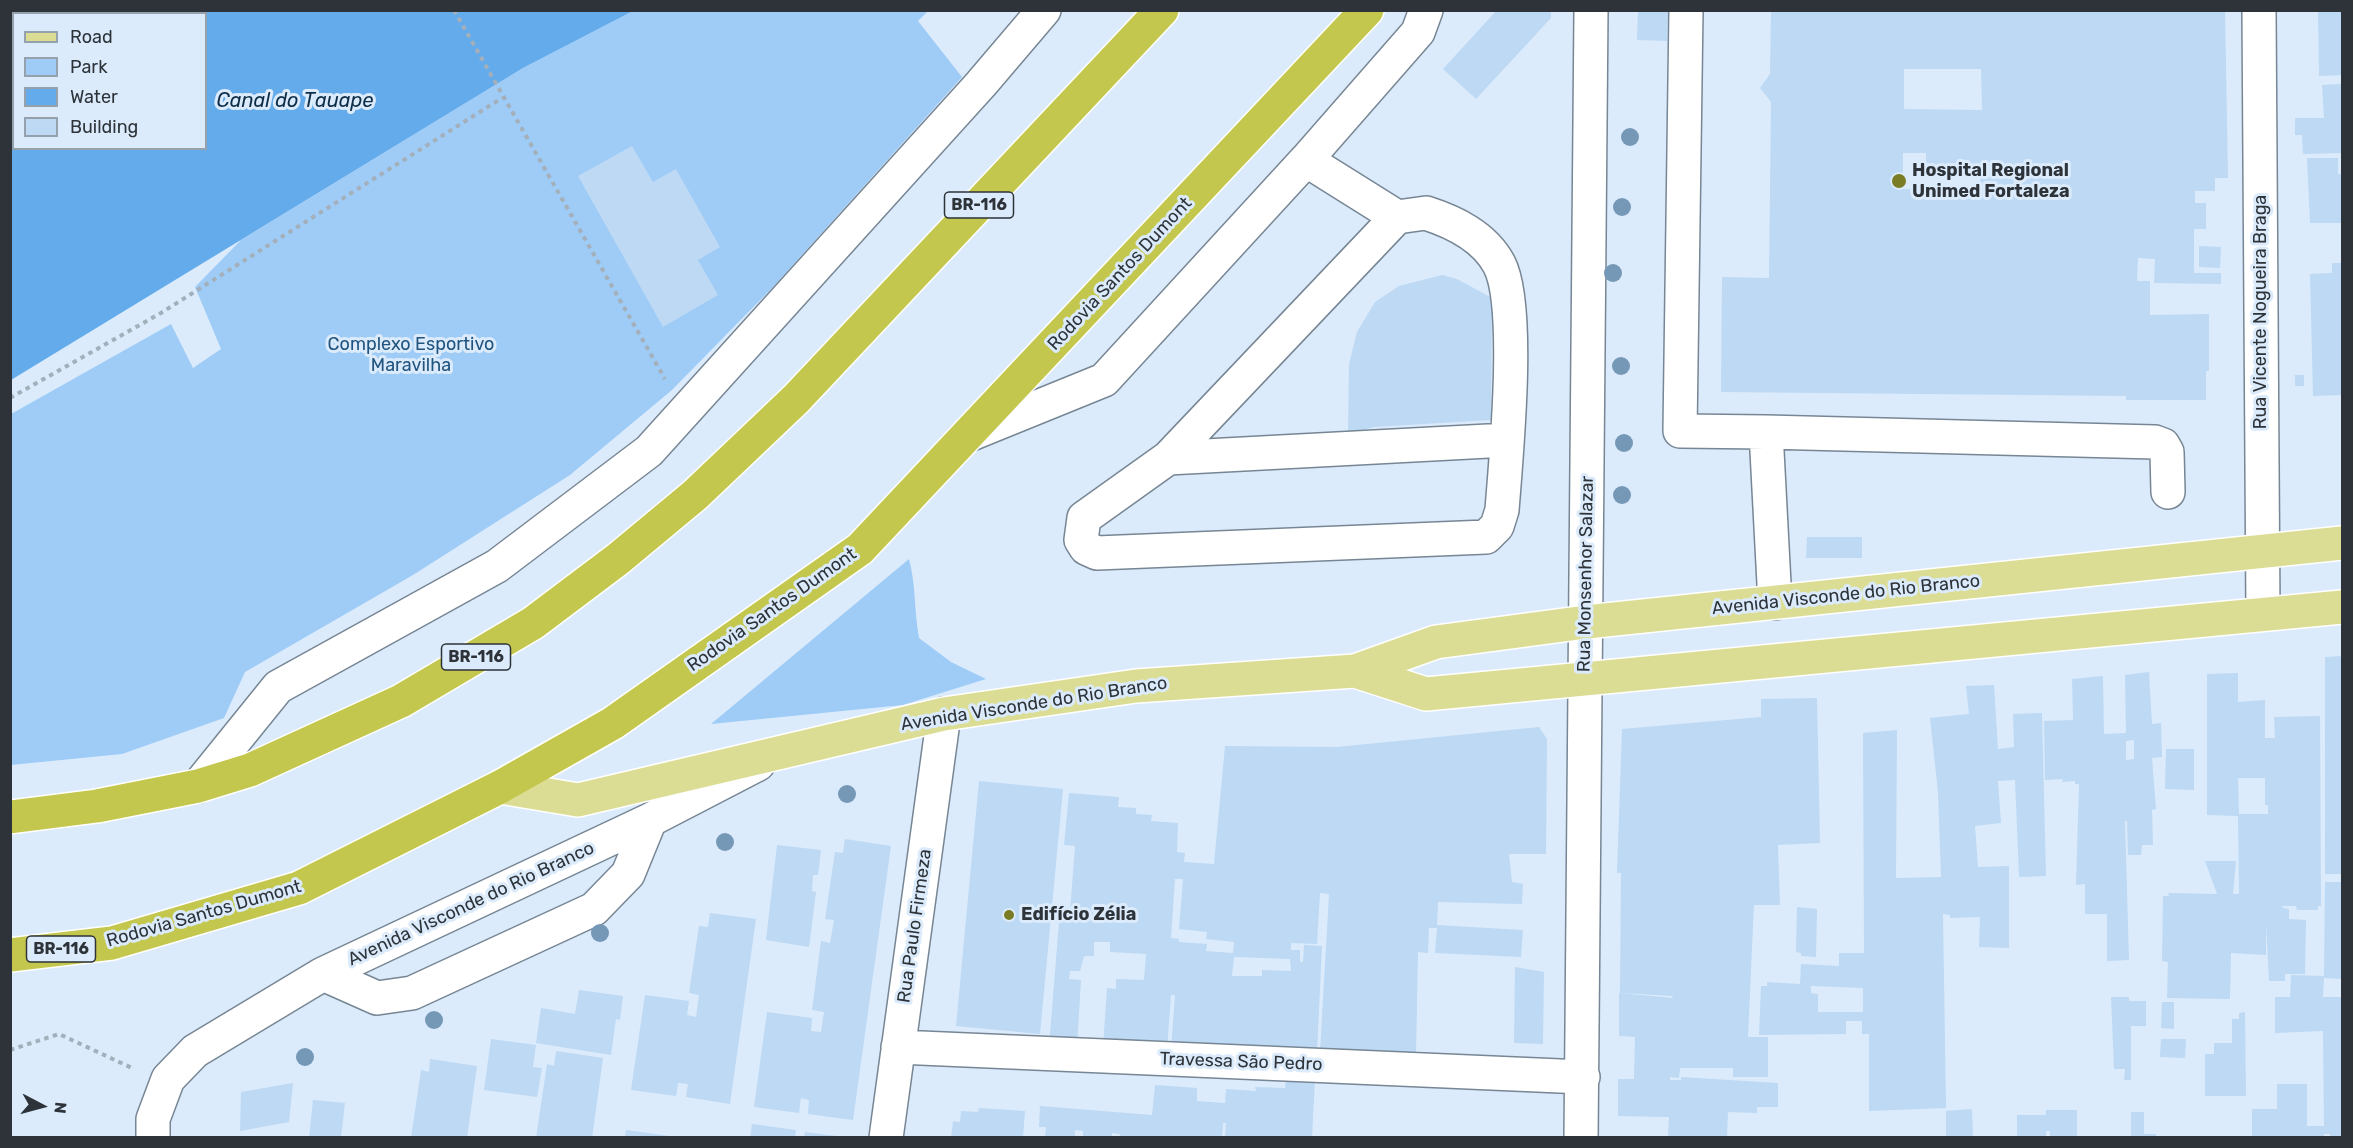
<!DOCTYPE html>
<html>
<head>
<meta charset="utf-8">
<style>
  body { margin:0 }
  #map { position:relative; width:2353px; height:1148px; overflow:hidden; background:#dbebfb; font-family:Rubik,sans-serif }
  canvas { display:block }
  .frame { position:absolute; inset:0; border:12px solid #2d3339; pointer-events:none }
  .legend { position:absolute; left:12px; top:12px; width:195px; height:138px; box-sizing:border-box; background:#dbebfb; border:2px solid #95a1ad; margin:0; padding:8px 10px; list-style:none; font-size:18px; color:#2d3339 }
  .legend li { display:flex; align-items:center; gap:12px; height:30px }
  .legend b { width:30px; border:2px solid #95a1ad }
  .north { position:absolute; left:12px; top:1076px; width:60px; height:60px; -webkit-text-stroke:4px #dbebfb; paint-order:stroke; rotate:96deg; font-size:16px; font-weight:700; line-height:24px; text-align:center; color:#2d3339 }
  .north::after { content:''; display:block; margin:auto; width:21px; height:27px; background:#2d3339; clip-path:polygon(50% 0,100% 100%,50% 72%,0 100%) }
</style>
</head>
<body>
<div id="map">
<canvas width="2353" height="1148"></canvas>
<div class="frame"></div>
<ul class="legend">
<li><b style="height:8px;background:#dcdd94"></b>Road</li>
<li><b style="height:16px;background:#9fccf7"></b>Park</li>
<li><b style="height:16px;background:#63abeb"></b>Water</li>
<li><b style="height:16px;background:#bdd9f4"></b>Building</li>
</ul>
<div class="north">N</div>
</div>
<script>
const context = document.querySelector('canvas').getContext('2d');
context.lineJoin = 'round';
function paint(path, color) {
  context.fillStyle = color;
  context.fill(path, 'evenodd');
}
function strokePath(path, color, width, dash) {
  context.strokeStyle = color;
  context.lineWidth = width;
  context.lineCap = dash ? 'butt' : 'round';
  context.setLineDash(dash || []);
  context.stroke(path);
}
function label(font, color, halo, rows, align = 'center') {
  context.font = font + ' Rubik,sans-serif';
  context.lineWidth = 6;
  context.setLineDash([]);
  context.textBaseline = 'middle';
  context.strokeStyle = halo;
  context.fillStyle = color;
  for (const [text, x, y, turn = 0] of rows) {
    context.save();
    context.translate(x, y);
    context.rotate((+turn || 0) * Math.PI / 180);
    context.textAlign = isNaN(turn) ? turn : align;
    if (halo) context.strokeText(text, 0, 0);
    context.fillText(text, 0, 0);
    context.restore();
  }
}
paint(new Path2D(`
  M633 11H928L918 21 962 77 773 287 672 390 570 475 413 575 245 672 224 718 122 754 11 765V414L171 324 193 368 221 349 195 287 241 240 523 68Z
  M909 559C916 585 914 611 919 638L951 662 986 679 903 705 711 724Z`), '#9fccf7');
paint(new Path2D(`
  M11 10H633V11L523 68 11 380ZM14 14H206V148H14Z`), '#63abeb');
paint(new Path2D(`
  M1497 10H1551V18L1476 99 1443 69Z
  M1638 10H1668L1667 41 1637 40Z
  M1771 10H2225L2228 178H2215V191H2195V203H2206V229H2194V273H2221V284L2154 283 2155 259 2138 258 2137 281H2150V315L2209 314V371H2206V400H2126V396L1721 392 1722 277 1769 278 1771 102 1760 88 1770 74ZM1904 69H1981L1982 110 1904 109ZM1903 153H1926V173H1951V178H1980V190L1903 189Z
  M2318 10H2342V75L2319 76Z
  M2342 84V153L2303 154 2302 135H2295V118H2324L2322 85Z
  M632 146 653 182 676 169 720 247 698 260 718 295 663 327 578 176Z
  M2307 158H2338V174H2342V223H2310Z
  M2199 246 2221 247 2220 268 2199 267Z
  M2332 263H2342V395L2313 396 2310 274 2332 273Z
  M1442 275 1457 279 1492 298 1491 420 1374 427 1348 435 1349 364 1357 332 1375 302 1399 286Z
  M2295 375H2304V386H2295Z
  M1807 537H1862V558H1806Z
  M2342 656V874H2325V657Z
  M2149 672 2152 724 2161 723 2162 757 2152 758 2156 809 2152 810 2153 845H2142L2141 855H2128L2127 821H2125L2129 960 2107 961V914H2085V884L2076 885 2079 784H2075V781L2062 782 2063 779 2045 780 2044 721 2073 720 2072 679 2103 676 2104 734 2126 733 2125 675ZM2134 740V759L2126 760V741Z
  M2238 673V702L2265 700V738H2275L2274 717 2320 716 2321 906H2318V910H2297L2296 906H2282L2283 908 2289 909V919L2306 920 2305 974H2285V981H2269L2266 923V955L2231 953 2230 999 2167 998 2168 962 2162 961 2163 896H2169L2168 893 2217 894 2205 861H2236L2233 894H2239L2238 816 2207 815V674ZM2238 778H2265V805H2268V814H2239Z
  M1994 685 1998 749 2014 747 2013 714 2042 713 2046 876 2019 877 2015 780 1998 781 2001 823 1975 826 1978 867 2009 866V948L1979 947 1980 917 1950 918V915L1943 914 1946 1108 1869 1111V1034H1862V1021H1846V1034L1759 1035 1761 986H1767V982L1800 984 1801 964 1839 966V953H1864L1863 733 1897 730 1896 878 1941 877 1938 792 1930 718 1969 714 1966 686ZM1811 986 1863 988V1012H1818V994L1811 993Z
  M1817 698 1820 843 1778 845 1780 905H1754L1748 1037H1768V1077H1733V1068H1680L1679 1078 1670 1077V1080H1681V1077L1778 1083V1107H1757V1113L1728 1112 1727 1138H1668L1669 1117 1618 1116V1079H1634L1635 1037 1619 1036V993L1673 998 1672 996 1620 993 1621 873H1617L1622 729 1761 717V699Z
  M1539 727 1547 739 1546 854H1509L1512 882 1523 884 1522 904 1438 902 1437 925 1523 930 1521 957 1435 953 1437 928H1429L1428 953 1418 952 1416 1055 1320 1052 1329 894 1320 893 1317 944 1291 943V950H1300V962H1303L1304 945 1322 946 1317 1052 1171 1049 1175 995H1171L1167 1049 1103 1047 1107 988 1116 989V979L1144 980 1146 954 1110 952V942H1094V956H1084L1080 971H1070L1069 979 1081 980 1077 1047 1049 1046 1060 910 1070 911 1075 846 1064 845 1069 793 1119 797 1118 807 1136 808V814L1152 815 1151 821 1178 823 1177 852 1185 853 1184 862 1214 864 1225 746 1337 747ZM1175 879H1183L1179 929 1207 932 1206 939 1234 942 1233 953 1206 951 1207 944 1179 942V939L1171 938ZM1234 957 1290 959 1291 971 1262 970V976H1232Z
  M2166 749H2194V790L2165 789Z
  M979 781 1063 789 1040 1034 956 1026Z
  M845 839 891 846 853 1120 808 1114 809 1100 801 1098 799 1113 754 1107 767 1012 812 1018 811 1031 821 1032 824 1012 812 1010 821 941 830 943 834 920 825 919 835 852 843 853Z
  M777 845 821 850 818 875H813L812 891 816 892 809 947 766 940Z
  M2325 882H2342V979L2324 978 2323 997H2342V1138H2330V1134H2324V1138H2252V1109H2277V1084H2307V1126H2324L2323 1031 2275 1033V997H2290L2291 975 2324 976Z
  M1797 907 1817 909 1816 957 1801 956V953L1796 952Z
  M710 913 756 919 730 1104 686 1097 688 1084 678 1083 676 1096 631 1090 645 995 689 1001 687 1015 696 1017 699 995 689 993 699 926 708 927Z
  M1515 967 1544 972 1543 1044 1514 1043Z
  M579 990 623 996 620 1020 616 1019 611 1055 536 1043 541 1008 575 1014Z
  M2111 997H2129V1001H2146V1026H2131V1080H2124L2125 1069H2114Z
  M2162 1002H2174V1029L2161 1028Z
  M2245 1012 2246 1096H2205V1054H2214V1043H2232V1019H2239V1013Z
  M491 1039 536 1045 533 1067 542 1068 537 1097 484 1090Z
  M2161 1039H2186L2185 1058 2160 1057Z
  M556 1051 603 1058 592 1138H536L547 1064 554 1066Z
  M430 1059 477 1066 467 1138H411L421 1070 429 1072Z
  M1315 1078 1312 1138H1225L1226 1123H1223L1222 1138H1119L1120 1134 1112 1133V1138H1083V1131L1075 1130V1138H1045L1046 1127H1039L1040 1106 1152 1115 1155 1085 1197 1088V1101L1225 1103 1226 1089 1256 1091 1255 1087 1285 1088 1286 1079Z
  M293 1083 289 1122 240 1131 241 1092Z
  M313 1100 345 1103 341 1138H309Z
  M979 1108 1025 1111 1023 1138H951L953 1121 960 1122 961 1111 978 1112Z
  M1972 1109 1973 1138H1946V1111Z
  M2046 1110H2077V1138H2050V1131H2046V1138H2017V1115H2046Z
  M2131 1112H2144V1134H2156V1138H2131Z
  M752 1124 796 1130 795 1138H750Z
  M626 1130 670 1136V1138H625Z
  M805 1132 837 1136V1138H804Z`), '#bdd9f4');
const minor = new Path2D(`
  M1686 10 1680 431 1766 432 1775 603
  M2259 10 2263 614
  M1306 160 1397 217
  M1426 213C1454 222 1484 236 1499 264 1521 305 1506 458 1502 510L1497 526 1486 537 1097 553 1086 548 1081 540 1084 518 1168 458 1397 217Z
  M1766 432 2155 442 2163 445 2167 452 2168 492
  M971 434 1104 380 1306 160 1418 32 1426 10
  M1168 458 1507 440
  M198 786 278 687 497 566 649 451 981 84 1044 10
  M323 974 377 998 412 993 594 909 628 874 650 820
  M898 1047 1583 1077
  M153 1138V1119L168 1079 195 1051 323 974 650 820 758 764
  M886 1138 944 714
  M1581 1138 1591 10`);
const major = new Path2D(`
  M1355 671 1426 694 2342 607
  M500 787 578 800 944 714 1136 686 1355 671 1436 642 1586 622 2342 543`);
const highway = new Path2D(`
  M10 817 97 806 198 786 250 770 401 701 533 623 618 559 695 495 796 399 1162 10
  M10 955 112 943 299 888 500 787 613 723 860 549 1367 10`);
strokePath(minor, '#778694', 36);
strokePath(major, '#fff', 36);
strokePath(highway, '#fff', 36);
strokePath(new Path2D(`
  M454 10 665 379
  M10 398 161 313 502 98
  M10 1050 59 1034 132 1068`), '#a3b0bc', 4, [4.5, 4.5]);
strokePath(minor, '#fff', 33);
strokePath(major, '#dcdd94', 33);
strokePath(highway, '#c4c74d', 33);
context.fillStyle = '#7598b7';
for (const [x, y] of [
  [1630,137],
  [1622,207],
  [1613,273],
  [1621,366],
  [1624,443],
  [1622,495],
  [847,794],
  [725,842],
  [600,933],
  [434,1020],
  [305,1057]
]) {
  context.beginPath();
  context.arc(x, y, 9, 0, 2 * Math.PI);
  context.fill();
}
for (const [x, y, r, color] of [
  [1899,181,8,"#7b7d25"],
  [1009,915,6,"#7b7d25"]
]) {
  const dot = new Path2D();
  dot.arc(x, y, r, 0, 2 * Math.PI);
  context.fillStyle = color;
  context.fill(dot);
  strokePath(dot, '#dbebfb', 2);
}
for (const [x, y, w] of [
  [979,205,69],
  [476,657,69],
  [61,949,69]
]) {
  const box = new Path2D();
  box.roundRect(x - w / 2, y - 13, w, 26, 4.5);
  context.fillStyle = '#dbebfb';
  context.fill(box);
  strokePath(box, '#2d3339', 1.5);
}
label('bold 16px', '#2d3339', null, [
  ["BR-116",979,205],
  ["BR-116",476,657],
  ["BR-116",61,949]
]);
label('bold 18px', '#2d3339', '#dbebfb', [
  ["Hospital Regional",1912,171],
  ["Unimed Fortaleza",1912,192],
  ["Edifício Zélia",1021,915]
], 'left');
label('18px', '#2d3339', '#dbebfb', [
  ["Rodovia Santos Dumont",1120,274,-47],
  ["Rua Vicente Nogueira Braga",2261,312,-90],
  ["Rua Monsenhor Salazar",1586,574,-89],
  ["Avenida Visconde do Rio Branco",1846,595,-6],
  ["Rodovia Santos Dumont",772,610,-35],
  ["Avenida Visconde do Rio Branco",1034,704,-9],
  ["Avenida Visconde do Rio Branco",471,904,-25],
  ["Rodovia Santos Dumont",204,914,-16],
  ["Rua Paulo Firmeza",915,926,-82],
  ["Travessa São Pedro",1241,1062,2]
]);
label('18px', '#21547f', '#dbebfb', [
  ["Complexo Esportivo",411,345],
  ["Maravilha",411,366]
]);
label('italic 20px', '#0e2d47', '#dbebfb', [
  ["Canal do Tauape",295,101]
]);
</script>
</body>
</html>
